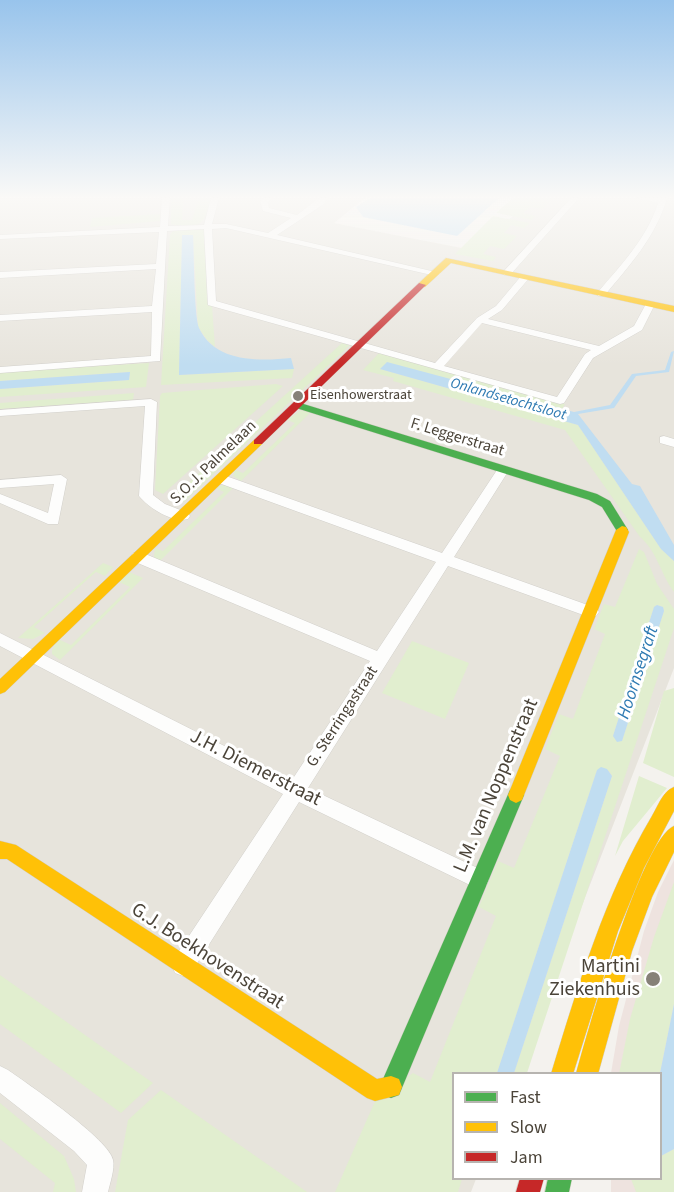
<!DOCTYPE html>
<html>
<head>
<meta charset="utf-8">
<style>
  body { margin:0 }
  #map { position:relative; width:674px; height:1192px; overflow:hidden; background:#f4f2ee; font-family:"Source Sans 3",sans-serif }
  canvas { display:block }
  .legend { position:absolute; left:452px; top:1072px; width:210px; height:108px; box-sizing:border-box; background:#fff; border:2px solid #b7b4b0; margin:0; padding:8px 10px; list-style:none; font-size:18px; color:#4b4439 }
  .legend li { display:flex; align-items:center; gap:12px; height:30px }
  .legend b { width:30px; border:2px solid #b7b4b0 }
</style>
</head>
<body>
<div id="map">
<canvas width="674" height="1192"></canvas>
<ul class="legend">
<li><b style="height:8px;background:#4caf50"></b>Fast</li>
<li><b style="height:8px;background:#ffc107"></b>Slow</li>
<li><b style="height:8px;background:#c62828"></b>Jam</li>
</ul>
</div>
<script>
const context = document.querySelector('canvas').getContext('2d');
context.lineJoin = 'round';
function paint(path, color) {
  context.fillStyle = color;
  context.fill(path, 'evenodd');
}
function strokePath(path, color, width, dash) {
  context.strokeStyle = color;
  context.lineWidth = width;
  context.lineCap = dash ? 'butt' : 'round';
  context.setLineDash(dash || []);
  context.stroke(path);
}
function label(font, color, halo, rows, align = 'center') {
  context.font = font + ' "Source Sans 3",sans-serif';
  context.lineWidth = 6;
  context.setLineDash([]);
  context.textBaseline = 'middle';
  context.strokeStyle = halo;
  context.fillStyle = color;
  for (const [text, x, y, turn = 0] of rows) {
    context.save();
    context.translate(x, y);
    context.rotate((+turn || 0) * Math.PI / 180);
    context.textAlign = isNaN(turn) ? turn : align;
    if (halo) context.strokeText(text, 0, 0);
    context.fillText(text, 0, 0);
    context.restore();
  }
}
paint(new Path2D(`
  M0 198H365L334 223 477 251 531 198H674V668L517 1073 454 1074V1178L476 1179 471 1192H0Z`), '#e7e4dc');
paint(new Path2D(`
  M674 860V1192H611V1179L660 1178V1074L611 1073 619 1026 644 931 658 892Z`), '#eee3df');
paint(new Path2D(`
  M171 198H183L182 220H192L199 198H211C205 225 200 230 171 224Z
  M513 198H553L543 209 530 207 523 213 536 216 532 220 496 213Z
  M161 214 160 221 90 227 92 218Z
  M493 216 530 223 524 228 511 225 504 233 517 236 504 249 490 246 483 254 496 257 493 261 455 254Z
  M202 228 205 230 207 299 212 306 215 347 207 340 198 327 193 235H182L179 375 294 369 292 378 161 385 170 235 174 230Z
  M342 343 350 345 184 502 173 497Z
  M379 353 565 404 562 409 387 363 380 369 578 425 661 549 674 561V592C661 575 657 551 640 537L565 430 393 381 394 378 363 370Z
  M149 363 146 387 0 397V389L129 380 130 372 0 381V372Z
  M276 384 283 386 163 494 155 490 160 396 162 393Z
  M134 393 133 400 0 409V403Z
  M301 410 311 412 241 481 233 476 235 470 243 473 295 423 287 420Z
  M223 485 234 487 160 561 154 557 155 548 163 551 224 492 215 488Z
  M639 549 644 552 657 584 674 609V628L527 1073H514L612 776 609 771 597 770 497 1073 454 1074V1178L462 1179 458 1192H335L376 1099 413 1073 430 1082 496 916 479 907 498 861 514 868 560 756 545 749 559 714 573 719 605 634 594 629 604 604 615 607ZM657 605 663 607 664 611 622 741 613 736 654 607Z
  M103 563 113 567 105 576 96 572 34 627 45 633 33 639 18 638Z
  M129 572 143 578 60 660 52 654V650L58 639 71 645 130 587 119 582Z
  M412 641 469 663 445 719 382 693Z
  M674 688V777L643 763 664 691Z
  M639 776 667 788 623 841 615 856Z
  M674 882V1004L660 1073 619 1074 630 1019 654 937Z
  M0 975 153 1083 121 1113 0 1024Z
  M161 1090 307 1192H115L128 1120Z
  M0 1103 64 1156 74 1179 76 1192H53L55 1183 0 1139Z
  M674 1149V1192H636L631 1179 660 1178 661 1156Z`), '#e1eecf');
paint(new Path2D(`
  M370 198H499L457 236 363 217 356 207Z
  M182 235H193C194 251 194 317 199 328 215 363 260 361 291 358L294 369 179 375Z
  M674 351 669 372 636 376 614 408 578 414 632 484 640 486 674 545V561L661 549 578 425 380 369 387 362 574 412 610 405 632 374 665 370 671 352Z
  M130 372 129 380 0 389V381Z
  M657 605 663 607 664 611 622 741 617 742 613 736 654 607Z
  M601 767 607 769 612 776 514 1073H497L597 770Z
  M674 1004V1149L661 1156 660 1073Z`), '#c0ddf1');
const street = new Path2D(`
  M162 198H170L168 226 204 225 211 198H219L212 224H226L268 233 291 218 263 211 260 201 263 198H272L268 202 269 208 297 215 319 198H327L324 204 277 235 440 273 436 276 226 228 212 229 216 301 435 363 477 318 496 306 522 275 530 277 502 310 488 319 599 346 634 326 647 302 655 304 642 330 593 358 564 403 560 404 208 305 204 229 167 231 160 361 0 373V367L151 356 152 312 0 321V315L152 306 156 269 0 278V272L156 264 159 232 0 239V235L160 227ZM482 323 591 350 585 354 557 397 444 366Z
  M571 198H579L510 275H504V271Z
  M638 198H667C656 237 629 266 604 296H598V292C621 265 647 238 658 203Z
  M151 399 157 402 153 495 165 504 188 513 190 516 188 519C172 523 149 508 139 496L145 406 0 416V410Z
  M664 436 674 439V447L660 443V437Z
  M503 466 509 470 454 557 596 608 599 612 596 616H586L448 566 308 788 486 872 489 879 486 886 479 889 472 886 299 802 191 973 183 976 175 973 172 965 175 957 283 794 0 646V633L292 780 370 661 133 561 131 557 133 553H143L377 651 436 562 216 482 215 479 216 476H226L442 553 499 467Z
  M61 475 67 479 58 524H48L0 503V494L48 513 54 484 0 488V480Z
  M0 1066 8 1070C28 1084 110 1140 113 1160 115 1169 110 1183 108 1192H82L87 1165 74 1151 0 1093Z`);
const fast = new Path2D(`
  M297 402 597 494 610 501 628 530 626 533H618L602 507 589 500 293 407V403Z
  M516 787 522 790 524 795 399 1095 391 1098 383 1095 380 1087 383 1079 510 790Z
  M548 1178H572L569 1192H545Z`);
const slow = new Path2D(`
  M446 258 674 306V312L451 263 425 287H419V283Z
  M258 439 262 440V444L5 692 0 694V679L254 440Z
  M622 526 626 527 629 532 524 795 522 800 516 803 510 800 508 795 616 530Z
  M674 787V811L644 868 618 931 573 1074H551C578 986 605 895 652 816 658 806 663 791 674 787Z
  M674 826V852L652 897 632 951 598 1074H576C587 1034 642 838 674 826Z
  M0 841 16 845 377 1079 391 1076 399 1079 402 1087 399 1095 375 1101 367 1098 7 859H0Z`);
const jam = new Path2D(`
  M419 283 426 285 262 444H254V440Z
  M520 1178H544L540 1192H516Z`);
strokePath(street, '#d2d0cb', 1);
strokePath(fast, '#d3cfc5', 1);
strokePath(slow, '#d3cfc5', 1);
strokePath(jam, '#d3cfc5', 1);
paint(street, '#fdfdfc');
paint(fast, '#4caf50');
paint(slow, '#ffc107');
paint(jam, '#c62828');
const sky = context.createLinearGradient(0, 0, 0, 365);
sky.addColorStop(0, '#98c4ec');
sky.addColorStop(0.54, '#faf9f7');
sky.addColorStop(1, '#faf9f700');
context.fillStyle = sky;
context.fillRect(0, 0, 674, 365);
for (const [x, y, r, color] of [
  [298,396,6,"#868178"],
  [653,979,8,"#868178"]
]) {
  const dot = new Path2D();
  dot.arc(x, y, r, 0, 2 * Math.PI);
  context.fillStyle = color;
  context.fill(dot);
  strokePath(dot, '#fff', 2);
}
label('14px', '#4b4439', '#fff', [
  ["Eisenhowerstraat",310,396]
], 'left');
label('italic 15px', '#2e7ab2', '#fff', [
  ["Onlandsetochtsloot",508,400,16]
]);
label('16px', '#4b4439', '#fff', [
  ["F. Leggerstraat",457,438,17],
  ["S.O.J. Palmelaan",214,463,-44],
  ["G. Sterringastraat",343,717,-57]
]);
label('italic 18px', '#2e7ab2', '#fff', [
  ["Hoornsegraft",639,673,-72]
]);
label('20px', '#4b4439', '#fff', [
  ["J.H. Diemerstraat",255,769,27],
  ["L.M. van Noppenstraat",497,786,-67],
  ["G.J. Boekhovenstraat",207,957,33]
]);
label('20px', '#4b4439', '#fff', [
  ["Martini",640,968],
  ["Ziekenhuis",640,991]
], 'right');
</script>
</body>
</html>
